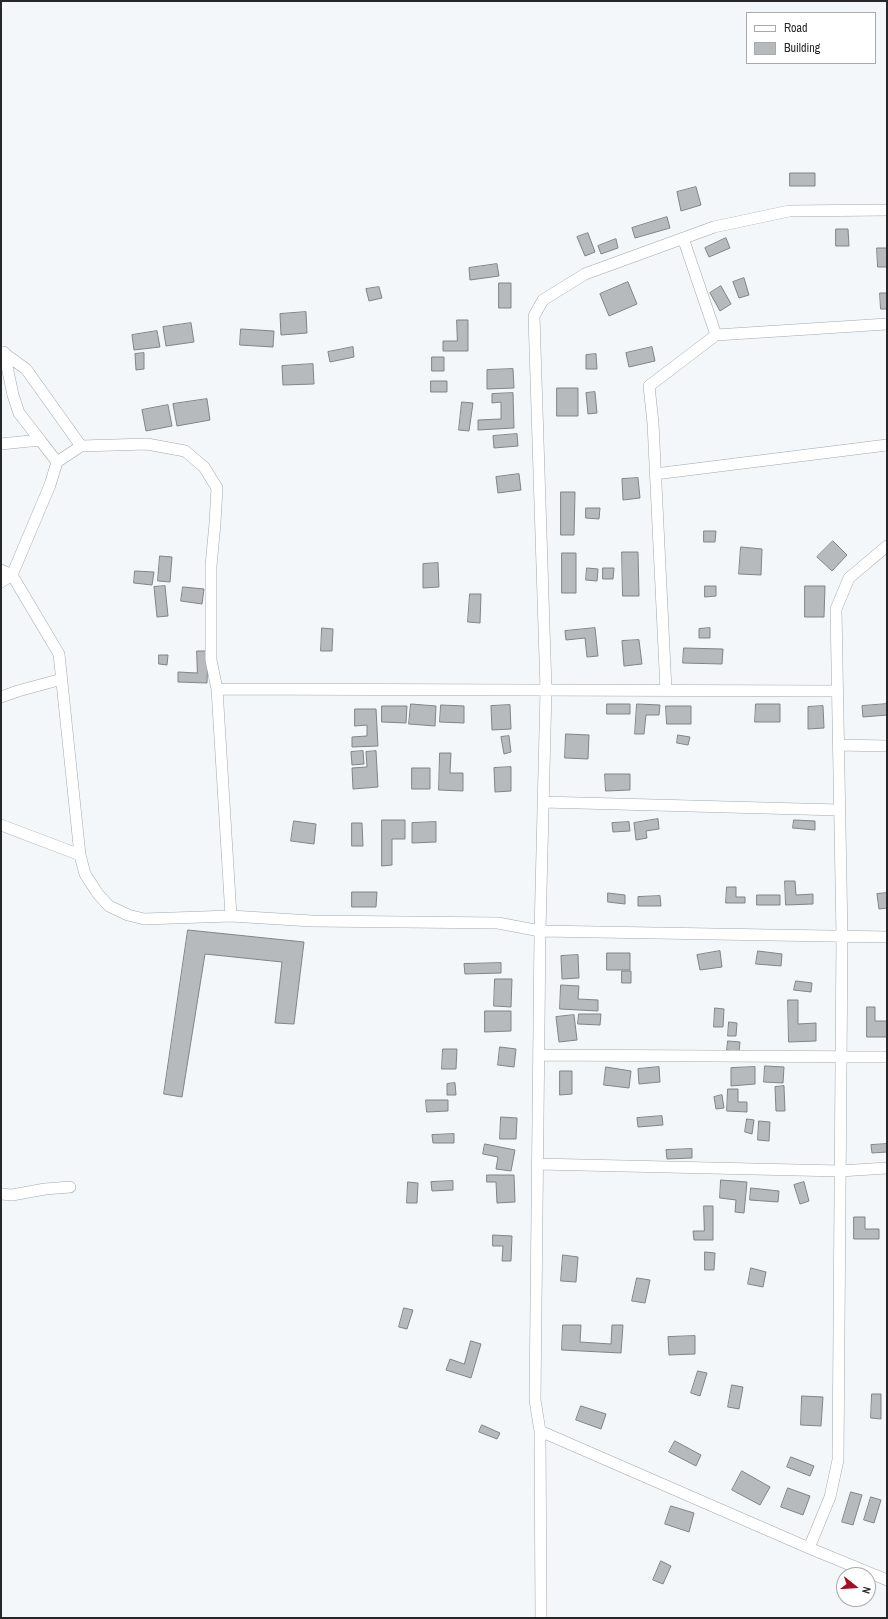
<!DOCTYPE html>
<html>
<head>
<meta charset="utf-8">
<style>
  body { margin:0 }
  #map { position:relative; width:888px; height:1619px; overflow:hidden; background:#f3f7fa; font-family:"Archivo Narrow",sans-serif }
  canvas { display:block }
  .frame { position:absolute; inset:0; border:2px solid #262728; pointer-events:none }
  .legend { position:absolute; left:746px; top:12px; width:130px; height:52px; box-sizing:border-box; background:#fff; border:1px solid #a8a9a9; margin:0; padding:5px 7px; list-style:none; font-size:12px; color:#262728 }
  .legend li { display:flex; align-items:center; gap:8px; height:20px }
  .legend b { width:20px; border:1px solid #a8a9a9 }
  .north { position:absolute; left:836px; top:1567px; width:40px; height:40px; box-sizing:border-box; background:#fff; border:1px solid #a8a9a9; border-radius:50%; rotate:107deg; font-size:11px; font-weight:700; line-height:16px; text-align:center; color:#262728 }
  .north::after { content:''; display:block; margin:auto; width:14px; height:18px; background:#a60d23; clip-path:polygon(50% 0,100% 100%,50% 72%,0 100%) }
</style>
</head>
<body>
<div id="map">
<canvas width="888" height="1619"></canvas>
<div class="frame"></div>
<ul class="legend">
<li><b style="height:5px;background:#fff"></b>Road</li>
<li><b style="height:11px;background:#b6babc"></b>Building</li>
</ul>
<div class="north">N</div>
</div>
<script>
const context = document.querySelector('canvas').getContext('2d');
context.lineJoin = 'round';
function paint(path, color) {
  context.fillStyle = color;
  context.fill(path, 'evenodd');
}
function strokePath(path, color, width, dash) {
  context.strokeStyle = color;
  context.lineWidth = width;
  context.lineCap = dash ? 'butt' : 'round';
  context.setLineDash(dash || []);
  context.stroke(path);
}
const building = new Path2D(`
  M790 173H815V186H790Z
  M696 187 701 205 681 211 677 192Z
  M667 217 670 228 635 238 632 228Z
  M836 229H848L849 246H836Z
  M588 233 595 252 585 256 577 237Z
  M726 238 730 248 709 257 705 248Z
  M616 239 618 248 601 254 598 246Z
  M877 248H887V267H878Z
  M497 264 499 276 470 280 469 268Z
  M744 278 749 295 739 298 733 282Z
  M628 282 637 304 609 316 600 294Z
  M499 283H511V308H499Z
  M721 286 731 304 720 311 710 293Z
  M379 287 382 298 369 301 366 289Z
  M880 293H887V309H881Z
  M306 312 307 333 281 335 280 314Z
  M457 320H468V351H443V341H457Z
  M191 323 194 342 166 346 163 327Z
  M241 329 274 331 273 347 240 345Z
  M157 331 160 347 134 350 132 335Z
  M353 347 354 357 330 362 328 352Z
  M652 347 655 361 629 367 626 353Z
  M144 353V369L136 370 135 354Z
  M596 354 597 369H586V355Z
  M432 357H444V371H432Z
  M313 364 314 384 283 385 282 366Z
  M513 369 514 388 487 389V370Z
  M431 381H447V392H431Z
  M557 388H578V416H557Z
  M595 392 597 413 588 414 586 393Z
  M513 393 514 428 478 430V420L501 419V402L492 403V394Z
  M207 399 210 420 177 426 173 404Z
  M462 402 473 403 469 431 459 430Z
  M168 405 172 426 146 431 142 410Z
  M517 434 518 446 494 448 493 436Z
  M519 474 521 490 498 493 496 477Z
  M638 478 640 498 623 500 622 479Z
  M561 492H575L574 535H561Z
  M586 508H600L599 519 586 518Z
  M704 531H716L715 542H704Z
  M833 541 847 555 832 571 817 557Z
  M741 547 762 549 761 575 739 574Z
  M622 552H638L639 596H623Z
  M562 553H576V593H562Z
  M160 556 172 557 170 582 158 581Z
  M438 563 439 587 423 588V564Z
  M587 568 598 569 597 581 586 580Z
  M603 568H614L613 579H603Z
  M135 571 154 572 152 585 134 583Z
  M165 586 168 616 157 617 154 587Z
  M705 586H716V596L705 597Z
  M805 586H825L824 617H805Z
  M183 587 204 589 202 604 181 601Z
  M470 594H481L480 623 468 622Z
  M322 628 333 629 332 651H321Z
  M595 628 598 656 587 657 585 638 566 640 565 631Z
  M710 628V638H699V629Z
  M639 640 642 664 624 666 622 641Z
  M684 648 723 649 722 664 683 663Z
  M197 651H208L207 683 178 682V672L197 673Z
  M159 655H168L167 665 159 664Z
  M411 704 436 706 435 726 409 724Z
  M607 704H630V714H607Z
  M637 704 660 705 659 715H646L644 734H635Z
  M756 704H780V722H755Z
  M887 704V715L863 717 862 706Z
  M441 705 464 706V723L440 722Z
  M510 705 511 729 492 730 491 706Z
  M382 706H407L406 723 382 722Z
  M666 706H691V724H667Z
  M823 706 824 728 808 729V707Z
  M355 709H376L378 746 352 747V737L367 736V725L355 726Z
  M566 734 589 735 588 759 565 758Z
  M678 735 690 737 688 745 677 743Z
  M509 736 511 752 504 754 501 737Z
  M363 751 364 764 352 765 351 752Z
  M376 751 378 787 353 789 352 768 367 767 366 752Z
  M440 753H451L450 773H463V791L439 790Z
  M511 767V791L495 792 494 768Z
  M412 768H430V789H412Z
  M605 774H630V790L606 791Z
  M658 819 659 829 646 831 647 838 636 840 634 823Z
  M382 820H405V839H392V865L382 866Z
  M794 820 815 821V830L793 828Z
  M294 821 316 824 314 844 291 841Z
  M436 822V842L412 843V823Z
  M629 822 630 831 613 832 612 823Z
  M352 823H362L363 846H352Z
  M785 881H795L796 895 813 894V904L786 905Z
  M727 887H736V897H745V903H726Z
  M352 892H377L376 907H352Z
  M608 893 625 895V904L608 902Z
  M887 893V908L879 909 877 894Z
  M757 895H780V905H757Z
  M660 896 661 906H638V897Z
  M188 930 304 942 294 1024 275 1023 282 962 205 954 182 1097 164 1094Z
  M720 951 722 967 700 970 697 955Z
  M758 951 782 954 781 966 756 964Z
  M607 953H630V970H607Z
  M578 955 579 978 562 979 561 956Z
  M501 963V973L465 974 464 964Z
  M622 971H631V983H622Z
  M495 979H512L511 1007 494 1006Z
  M796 981 812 983 811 992 794 990Z
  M561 985 579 986 578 999 598 1000V1011L560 1009Z
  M788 1000H798V1024L816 1023V1041L789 1042Z
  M867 1007H875V1021H887V1037H867Z
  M715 1008 724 1009 723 1027H714Z
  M485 1011H511V1031L485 1032Z
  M579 1014H601L600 1025 578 1024Z
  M574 1015 577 1040 559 1042 556 1017Z
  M729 1022 737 1023 736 1036H728Z
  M728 1041 740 1042 739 1052 727 1050Z
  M500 1047 516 1049 514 1067 498 1065Z
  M443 1049H457L456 1069H442Z
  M765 1066 784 1067 783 1083 764 1082Z
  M606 1067 631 1071 629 1088 604 1085Z
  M659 1067 660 1082 639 1084 638 1069Z
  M755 1067V1084L731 1086V1068Z
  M560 1071H572V1094L560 1095Z
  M455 1083 456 1095H447V1084Z
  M784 1086 785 1111H776L775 1087Z
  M728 1089H738V1102H747V1112L727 1111Z
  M722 1095 724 1108 716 1109 714 1097Z
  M426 1100H448V1111L427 1112Z
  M662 1116 663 1125 638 1127 637 1118Z
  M501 1117 517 1118 516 1139H500Z
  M747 1119 754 1120 752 1134 745 1132Z
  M759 1121 770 1122 769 1141 758 1140Z
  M454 1134V1143H433L432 1135Z
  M485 1144 515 1150 511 1171 496 1169 498 1157 483 1154Z
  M887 1144V1152L872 1153 871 1145Z
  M692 1149V1158L667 1159 666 1150Z
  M487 1175H514L515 1202 497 1203 496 1182H487Z
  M721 1180 747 1182 744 1213 735 1212 736 1200 720 1198Z
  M453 1181V1190L432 1191 431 1182Z
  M408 1182 418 1183 417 1203H407Z
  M804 1182 809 1201 800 1204 794 1185Z
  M751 1188 779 1191 778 1202 750 1200Z
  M704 1206H713V1240H694L693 1231H704Z
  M854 1217H865V1229H879V1239H854Z
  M493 1235 512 1236 511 1261H502L503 1246H493Z
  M705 1252 715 1253 714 1270H705Z
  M563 1255 578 1257 576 1282 561 1281Z
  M751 1268 766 1272 763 1287 748 1284Z
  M637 1278 650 1280 645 1303 632 1301Z
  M404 1308 413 1310 407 1329 399 1327Z
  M563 1325H581L580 1342 611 1344 612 1325H623L621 1353 562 1350Z
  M695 1336V1354L669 1355 668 1337Z
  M471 1341 481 1344 471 1378 446 1370 450 1359 464 1364Z
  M698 1371 707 1373 700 1396 691 1393Z
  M732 1385 743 1387 739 1409 728 1407Z
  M872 1394H881V1419L871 1418Z
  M802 1396 823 1397 821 1426 801 1425Z
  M581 1406 606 1414 601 1429 576 1420Z
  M482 1425 500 1433 497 1439 479 1432Z
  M675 1441 701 1455 696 1466 669 1452Z
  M791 1457 814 1466 810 1476 787 1467Z
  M742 1471 770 1487 760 1505 732 1490Z
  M788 1488 810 1496 803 1515 781 1507Z
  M851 1492 862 1495 853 1525 842 1522Z
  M871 1497 881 1500 874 1523 864 1520Z
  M671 1506 694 1513 689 1532 665 1524Z
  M661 1561 671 1566 663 1584 653 1580Z`);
paint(building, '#b6babc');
strokePath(building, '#818487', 1);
const street = new Path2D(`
  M683 238 716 335
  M4 352 13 395 19 413 40 440
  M1 353 5 354 26 369 81 446 147 444 185 451 204 467 217 488 215 523 211 566V660L217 689 231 916
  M1 444 40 440 57 462
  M655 474 887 445
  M1 570 12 575 50 485 57 462 81 446
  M1 582 12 575 59 654 80 855
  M217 689 837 691
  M666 690 653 423 649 386 716 335 887 324
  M1 697 18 691 62 679
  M838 745 887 746
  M543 802 839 810
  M1 825 80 855 85 874 98 894 109 906 128 915 144 919 231 916 312 921 498 923 540 931 887 937
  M539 1055 887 1057
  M538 1164 840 1171 887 1168
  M1 1194 12 1195 45 1189 70 1187
  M540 1431 809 1548 887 1580
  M809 1548 830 1497 838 1460 842 936 836 609 849 578 887 546
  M541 1618 540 1431 535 1400 540 931 546 690 534 316 543 300 585 274 714 227 789 211 887 210`);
strokePath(street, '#a4a8aa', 12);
strokePath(street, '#fff', 11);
</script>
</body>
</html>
